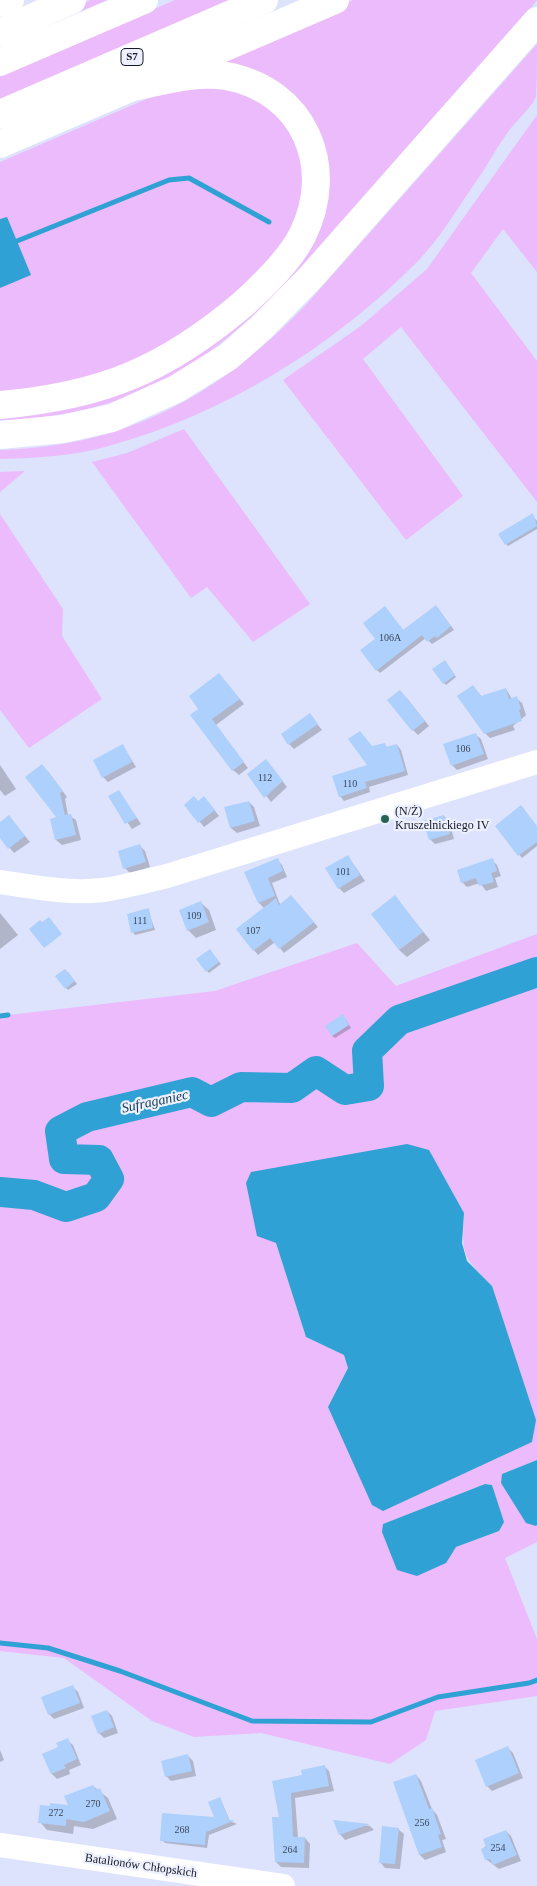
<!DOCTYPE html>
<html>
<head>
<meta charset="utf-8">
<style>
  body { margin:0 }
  canvas { display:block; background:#dde2fd }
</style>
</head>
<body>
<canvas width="537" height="1886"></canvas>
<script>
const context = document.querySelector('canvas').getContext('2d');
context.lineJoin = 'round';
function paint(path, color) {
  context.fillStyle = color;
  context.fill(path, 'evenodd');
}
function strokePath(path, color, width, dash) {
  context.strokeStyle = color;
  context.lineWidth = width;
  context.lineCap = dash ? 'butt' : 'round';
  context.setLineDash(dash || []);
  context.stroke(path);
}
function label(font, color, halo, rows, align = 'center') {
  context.font = font + ' "Times New Roman",serif';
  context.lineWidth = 4.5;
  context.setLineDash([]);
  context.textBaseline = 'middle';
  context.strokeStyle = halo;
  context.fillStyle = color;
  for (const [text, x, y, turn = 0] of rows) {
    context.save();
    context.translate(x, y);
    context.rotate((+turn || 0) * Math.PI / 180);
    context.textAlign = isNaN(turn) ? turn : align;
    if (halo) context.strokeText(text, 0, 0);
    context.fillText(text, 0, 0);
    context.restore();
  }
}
paint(new Path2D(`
  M91 0H107L0 46V39Z
  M175 0H239L0 103V76Z
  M353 0H537C525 17 509 32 495 48 466 81 436 114 407 147 338 225 272 313 183 370 130 403 62 419 0 420V414L101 397 297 258 317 130 197 68Z
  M537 44C537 56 537 87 536 97 530 109 516 121 508 132 496 148 487 167 475 183 457 209 439 240 417 262 334 346 226 413 112 445 76 456 38 458 0 459V450C127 446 216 397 304 307Z
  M202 84 246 91 293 124 306 182 291 236 243 292 163 353 86 384 0 395V162L158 94Z
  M537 115V272L503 229 471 273 537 361V502L401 327 363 359 463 496 406 540 283 380 361 326 427 269Z
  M184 429 310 604 253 642 207 587 191 598 92 462 127 453Z
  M25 471 0 492V472Z
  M0 514 63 609 62 636 102 699 29 748 0 710Z
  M537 934V1460L502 1474 537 1525V1542L505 1558 537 1639V1696L435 1711 426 1740 390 1764 261 1733 194 1737 152 1721 64 1658 0 1651V1016L215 991 357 943 396 986ZM464 1213C462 1256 462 1255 492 1286L328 1407 348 1368 344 1355 306 1337 276 1243ZM485 1484 491 1485 499 1531 456 1547 383 1524Z`), '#ecbbfb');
paint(new Path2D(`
  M7 217 31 275 0 288V219Z
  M407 1144 429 1150 464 1213 462 1243 467 1261 492 1286 536 1420 532 1442 383 1511 372 1505 328 1407 348 1368 344 1355 306 1337 276 1243 257 1236 246 1183 251 1172Z
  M537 1460V1525L536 1526 526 1523 501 1483 502 1474Z
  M485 1484 492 1485 504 1522 499 1531 456 1547 446 1563 417 1576 397 1570 382 1532 383 1524Z`), '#30a1d4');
paint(new Path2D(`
  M532 515 537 521V529L508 546 506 544Z
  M439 610 454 630 432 644 426 638 380 673 377 670V639L388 611 404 631Z
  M447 664 456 677 446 685 444 683Z
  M219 674 244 704 216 725 248 768 239 775 233 770 200 710Z
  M473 686 482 697 506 689 512 699 516 698 522 703 526 715 513 726 515 730 490 738 485 733Z
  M406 697 429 726 418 735 413 730Z
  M310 715 322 730 294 749 289 744Z
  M360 732 373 748 384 744 388 748 397 745 401 750 408 775 369 787 370 792 344 801 340 796 369 766Z
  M475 734 481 739 488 759 457 770 452 765Z
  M123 746 136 767 108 782 103 777Z
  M0 765 16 789 5 796 0 790Z
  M271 766 287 787 271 802 249 774Z
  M47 770 67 797 65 799 68 815 76 820 81 840 62 845 56 840 51 820 59 818Z
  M119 792 141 824 132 829 109 796Z
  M198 802 209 803 219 816 204 827 186 805Z
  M249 802 254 807 260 826 237 833 231 828 226 808Z
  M444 816 449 821 454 839 435 844 430 839Z
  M9 817 30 842 14 853 0 836V823Z
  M496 826 537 828V846L522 858Z
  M140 846 145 851 150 867 130 873 125 868Z
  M348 856 365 881 344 893 339 888Z
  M277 860 282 865 287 877 272 883 279 902 281 905 296 902 318 927 284 953 275 942 258 955 254 950 264 908 259 903 246 873Z
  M492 860 497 865 501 876 495 878 498 887 486 891 480 883 467 887 462 882Z
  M395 897 430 940 407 957 399 950Z
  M201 903 209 910 216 930 196 938 188 930Z
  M148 910 155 930 135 935 133 932Z
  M0 913 18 935 0 949Z
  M212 953 221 964 209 973 207 971Z
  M68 972 77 984 68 990 57 976Z
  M345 1018 351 1028 335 1038 332 1036Z
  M73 1687 78 1692 84 1708 54 1719 49 1714Z
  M107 1711 112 1716 118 1733 104 1738 99 1733Z
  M67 1740 73 1745 81 1765 69 1770 70 1774 57 1779 52 1774 44 1755 59 1748Z
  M508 1748 513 1753 523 1778 492 1791 487 1786Z
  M0 1750 4 1760 0 1762Z
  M188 1756 193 1761 196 1776 171 1781 166 1776Z
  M324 1766 329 1771 334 1791 295 1798 298 1838H305L310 1844 309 1868 281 1867 276 1862 281 1818 273 1782 303 1776Z
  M416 1775 421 1781 432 1809 437 1815 446 1839 442 1840 446 1852 425 1860 420 1855 395 1783Z
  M93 1786 108 1798 117 1819 93 1829 74 1826 73 1834 47 1830 40 1822 70 1806Z
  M220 1798 230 1821 237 1824 209 1835 207 1848 165 1843 162 1840 216 1819Z
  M335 1821 370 1826 374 1830 345 1840 340 1834Z
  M398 1829 404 1834 400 1869 385 1868 380 1862Z
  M506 1831 511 1836 521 1861 499 1869 487 1860 482 1849Z`), '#0003');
strokePath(new Path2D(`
  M17 241 169 180 189 178 269 222
  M0 1016 8 1015
  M0 1643 48 1648 120 1671 252 1721 371 1722 438 1697 529 1683 537 1680`), '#30a1d4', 5);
strokePath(new Path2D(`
  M0 1192 34 1195 66 1207 96 1197 109 1179 99 1160 64 1159 60 1131 87 1117 192 1092 211 1102 241 1087 292 1088 316 1071 345 1090 369 1086 367 1051 399 1020 537 972`), '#30a1d4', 30);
paint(new Path2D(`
  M533 513 537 526 505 545 498 534Z
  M436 605 451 626 437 638 435 636 427 642 422 635 376 671 360 650 375 639 363 623 385 606 403 630Z
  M445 660 455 675 443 684 432 669Z
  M219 673 240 699 212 719 244 762 232 771 190 715 198 709 189 696Z
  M473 685 481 696 506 688 509 699 517 696 521 709 519 710 522 721 484 734 457 696Z
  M400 690 425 721 412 731 387 700Z
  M310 713 318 724 288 745 281 734Z
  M360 731 372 746 385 743 386 747 397 744 405 771 365 782 367 788 339 797 332 776 367 765 348 739Z
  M476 733 484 754 451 766 443 744Z
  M123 744 132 762 102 778 93 760Z
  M266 759 283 781 264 798 247 774Z
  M42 764 63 791 60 793 65 815 71 814 76 835 55 840 50 819 56 817 25 777Z
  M119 790 137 818 125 824 108 796Z
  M194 796 198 801 204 796 215 810 198 823 184 805Z
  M249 801 255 821 230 828 224 807Z
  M521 805 537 826V842L518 856 495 826Z
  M9 815 25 836 8 849 0 838V822Z
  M444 815 450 834 429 840 423 821Z
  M140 844 146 862 123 869 118 851Z
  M348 855 360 875 338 889 325 868Z
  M278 858 283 871 268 878 275 896 258 903 244 872Z
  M493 858 497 871 491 873 494 882 479 886 476 878 461 883 457 870Z
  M291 895 314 922 279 949 270 938 253 951 236 929 276 898 279 905Z
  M395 895 423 932 399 950 371 914Z
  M201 901 209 922 187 931 179 910Z
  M149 908 153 928 131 933 127 914Z
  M49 917 62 934 44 948 29 929 40 920 42 922Z
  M210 949 219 962 206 972 196 959Z
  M65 969 75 981 65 989 55 976Z
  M343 1014 349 1025 332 1036 325 1026Z
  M73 1685 80 1703 48 1715 41 1697Z
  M107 1710 114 1727 98 1734 91 1716Z
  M68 1738 77 1759 64 1765 66 1768 51 1774 42 1754 58 1747 56 1743Z
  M508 1746 519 1773 486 1787 475 1760Z
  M188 1754 192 1771 165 1777 161 1761Z
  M325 1765 329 1786 291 1793 293 1837H305L304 1863 275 1862 272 1817H279L272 1781 302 1775 301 1770Z
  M416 1774 429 1809 432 1808 441 1834 438 1835 442 1847 419 1855 393 1782Z
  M93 1785 96 1790 100 1788 110 1811 84 1822 66 1819V1826L38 1823 40 1805 50 1806V1803L68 1805 64 1796Z
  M220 1797 229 1820H235L206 1832 205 1845 160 1841 162 1813 214 1817 208 1802Z
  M333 1820 370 1824 339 1835Z
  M382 1826 399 1828 395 1864 379 1863Z
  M506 1830 517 1855 493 1865 490 1859 485 1860 481 1849 486 1847 483 1839Z`), '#add0fd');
strokePath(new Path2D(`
  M0 882C33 887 69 894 103 890 125 887 146 881 167 876L537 762
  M0 1845 283 1886`), '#fff', 24);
strokePath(new Path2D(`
  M0 2 10 0
  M0 32 72 0
  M0 62 144 0
  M0 114 264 0
  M0 144 335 0
  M0 405C102 396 165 370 243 304 264 285 289 261 302 236 337 167 304 90 226 76 196 71 163 81 133 87
  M0 435 63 429 112 418 176 389 228 357 261 328 310 278 537 21`), '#fff', 28);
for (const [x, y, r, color] of [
  [385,819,5,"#266451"]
]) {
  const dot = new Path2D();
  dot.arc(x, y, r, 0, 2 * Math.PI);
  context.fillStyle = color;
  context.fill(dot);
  strokePath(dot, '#edf0fe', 2);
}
label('10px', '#3c475a', null, [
  ["106A",390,638],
  ["106",463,749],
  ["112",265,778],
  ["110",350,784],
  ["101",343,872],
  ["109",194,916],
  ["111",140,921],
  ["107",253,931],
  ["270",93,1804],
  ["272",56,1813],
  ["256",422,1823],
  ["268",182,1830],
  ["254",498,1848],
  ["264",290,1850]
]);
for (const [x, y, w] of [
  [132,57,22]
]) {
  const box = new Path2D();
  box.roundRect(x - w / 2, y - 8.5, w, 17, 4);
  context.fillStyle = '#edf0fe';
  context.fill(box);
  strokePath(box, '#161924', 1);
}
label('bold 11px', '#161924', null, [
  ["S7",132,57]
]);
label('12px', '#161924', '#edf0fe', [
  ["(N/Ż)",395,812],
  ["Kruszelnickiego IV",395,826]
], 'left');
label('12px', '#161924', '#edf0fe', [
  ["Batalionów Chłopskich",141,1866,8]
]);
label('italic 14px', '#0c3b50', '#edf0fe', [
  ["Sufraganiec",155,1102,-12]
]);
</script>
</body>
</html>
